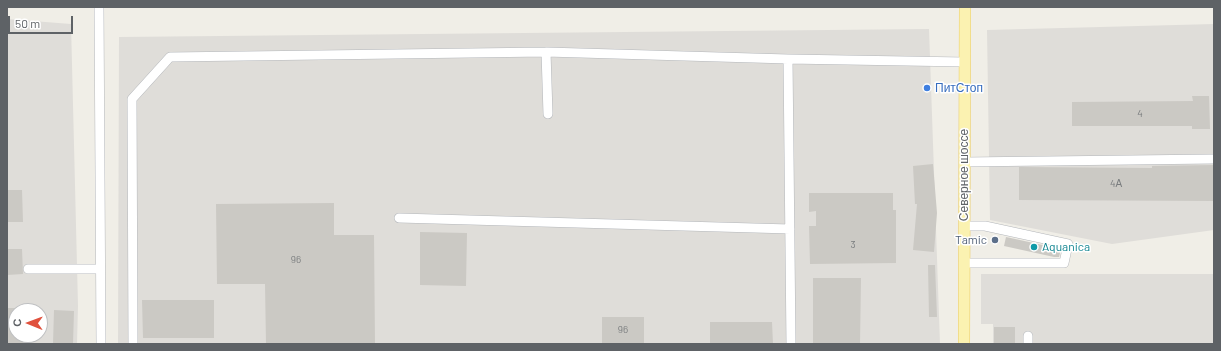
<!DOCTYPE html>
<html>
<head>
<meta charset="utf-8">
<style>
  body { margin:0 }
  #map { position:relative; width:1221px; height:351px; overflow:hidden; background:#f0eee7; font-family:Barlow,sans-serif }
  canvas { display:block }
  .frame { position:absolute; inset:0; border:8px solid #5e6266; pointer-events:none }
  .north { position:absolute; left:8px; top:303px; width:40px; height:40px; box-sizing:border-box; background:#fff; border:1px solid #bfc0c2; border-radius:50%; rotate:271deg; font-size:11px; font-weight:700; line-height:16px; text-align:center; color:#5e6266 }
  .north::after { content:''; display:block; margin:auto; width:14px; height:18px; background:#e0513d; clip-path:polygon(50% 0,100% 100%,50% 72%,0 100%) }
  .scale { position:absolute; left:8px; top:16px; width:65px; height:18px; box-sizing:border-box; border:2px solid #5e6266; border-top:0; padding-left:5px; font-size:12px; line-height:14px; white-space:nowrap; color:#5e6266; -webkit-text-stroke:3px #fff; paint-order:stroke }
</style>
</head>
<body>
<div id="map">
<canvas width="1221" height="351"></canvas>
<div class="frame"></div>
<div class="north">С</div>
<div class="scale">50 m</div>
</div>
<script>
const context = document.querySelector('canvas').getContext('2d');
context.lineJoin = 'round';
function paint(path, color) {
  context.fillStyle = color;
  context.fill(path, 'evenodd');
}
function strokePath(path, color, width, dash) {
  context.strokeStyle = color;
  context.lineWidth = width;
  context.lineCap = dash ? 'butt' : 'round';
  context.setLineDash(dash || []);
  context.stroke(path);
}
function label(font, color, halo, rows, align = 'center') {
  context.font = font + ' Barlow,sans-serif';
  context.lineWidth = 3;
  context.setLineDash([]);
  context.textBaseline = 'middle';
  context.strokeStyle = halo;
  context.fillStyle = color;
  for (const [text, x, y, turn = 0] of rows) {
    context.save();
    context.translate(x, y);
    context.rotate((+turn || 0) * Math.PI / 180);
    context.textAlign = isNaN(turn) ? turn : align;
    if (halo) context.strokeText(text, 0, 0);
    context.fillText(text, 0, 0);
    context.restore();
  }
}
paint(new Path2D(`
  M7 19 71 24 78 306 77 344H7ZM16 311H40V335H16Z
  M1214 24V230L1112 244 990 220 987 30Z
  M929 29 940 344H118L119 37Z
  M981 274H1214V344H993V324H981Z`), '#dfddd9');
paint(new Path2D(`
  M1192 96H1209L1210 129H1192V126H1072V102L1193 101Z
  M933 164 937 213 934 252 913 250 917 204H915L913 166Z
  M1214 165V201L1019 200V167L1152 168V166Z
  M7 190H22L23 222H7Z
  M809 193H893V210H896V263L810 264 809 226H816V211L809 212Z
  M334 203V235H374L375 344H266L265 284H217L216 204Z
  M420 232 467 233 466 286 420 285Z
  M1006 237 1061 249 1059 257H1054L1004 246Z
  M7 249H22L23 274 7 275Z
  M928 265H935L937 317H929Z
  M813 278H861L860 344H813Z
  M142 300H214V338H143Z
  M7 308H16V335H32V344H7Z
  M54 310 74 311 73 344H53Z
  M602 317H644V344H602Z
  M710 322H772L773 344H710Z
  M994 327H1015V344H994Z`), '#cbc9c4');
const minor = new Path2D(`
  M99 7 101 344
  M546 52 548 114
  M788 59 791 344
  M964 162 1214 159
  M399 218 790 229
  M964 263H1064L1068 244 985 226H964
  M28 269H100
  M1028 336V344
  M133 344 132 99 170 57 546 52 788 59 965 62`);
const major = new Path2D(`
  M964 344 965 7`);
strokePath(minor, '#b4b7bb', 10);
strokePath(major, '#eacb66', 12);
strokePath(minor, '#fff', 9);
strokePath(major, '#fbf2b1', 11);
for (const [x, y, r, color] of [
  [927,88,4,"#3f7fe0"],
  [995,240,4,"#5c6f8a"],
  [1034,247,4,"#0f9aa8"]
]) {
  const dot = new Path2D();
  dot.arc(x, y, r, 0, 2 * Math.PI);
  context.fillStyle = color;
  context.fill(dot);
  strokePath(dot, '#fff', 1.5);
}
label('10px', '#797c7e', null, [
  ["4",1140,114],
  ["4А",1116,184],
  ["3",853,245],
  ["96",296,260],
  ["96",623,330]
]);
label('12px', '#366cbe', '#fff', [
  ["ПитСтоп",935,88]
], 'left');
label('12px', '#5e6266', '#fff', [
  ["Северное шоссе",964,175,-90]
]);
label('12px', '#4e5e75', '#fff', [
  ["Tamic",987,240]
], 'right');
label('12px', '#0d838f', '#fff', [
  ["Aquanica",1042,247]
], 'left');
</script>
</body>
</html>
